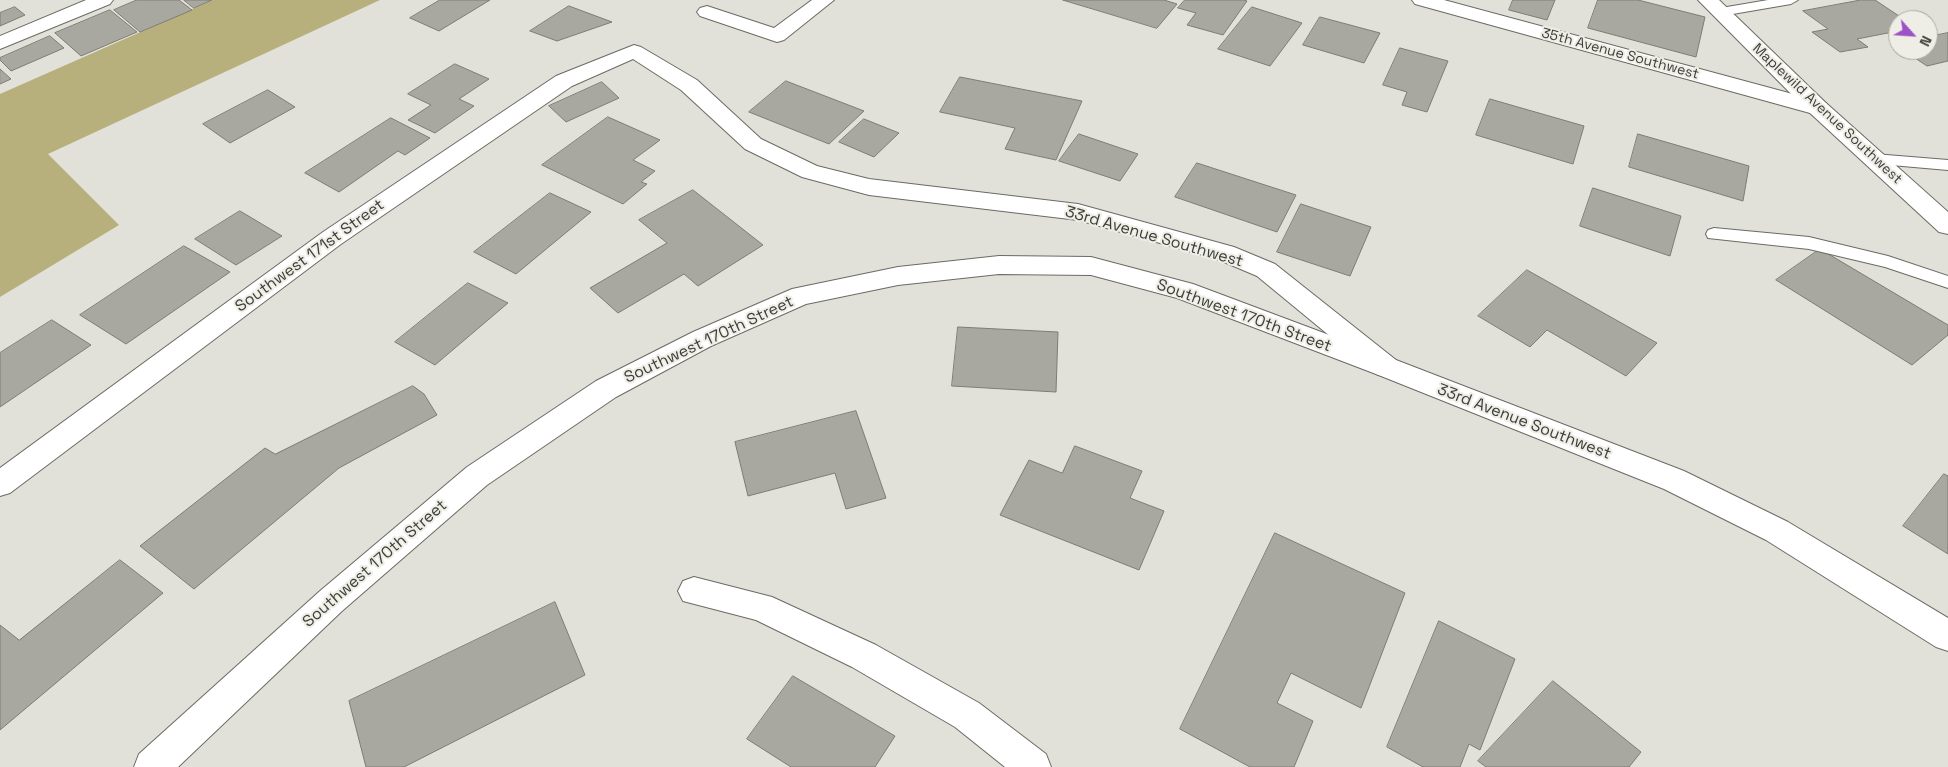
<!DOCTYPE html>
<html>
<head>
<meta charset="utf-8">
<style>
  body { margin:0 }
  #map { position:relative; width:1948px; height:767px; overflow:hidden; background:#e1e0d9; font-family:"Space Grotesk",sans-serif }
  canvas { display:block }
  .north { position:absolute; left:1888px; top:10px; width:50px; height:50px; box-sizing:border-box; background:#eeeee6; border:1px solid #a7a7a1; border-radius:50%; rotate:116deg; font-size:14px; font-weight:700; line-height:20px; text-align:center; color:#3d3d3a }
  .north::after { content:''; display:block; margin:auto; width:18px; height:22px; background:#9d53c6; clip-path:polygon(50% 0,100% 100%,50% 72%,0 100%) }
</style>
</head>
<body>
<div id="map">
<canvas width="1948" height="767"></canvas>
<div class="north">N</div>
</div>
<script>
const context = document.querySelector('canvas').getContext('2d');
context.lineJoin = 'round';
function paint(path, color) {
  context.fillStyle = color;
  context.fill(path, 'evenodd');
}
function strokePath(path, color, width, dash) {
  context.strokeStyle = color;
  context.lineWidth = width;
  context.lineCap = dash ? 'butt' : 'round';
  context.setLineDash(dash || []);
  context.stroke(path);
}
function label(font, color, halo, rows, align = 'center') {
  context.font = font + ' "Space Grotesk",sans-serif';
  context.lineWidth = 4;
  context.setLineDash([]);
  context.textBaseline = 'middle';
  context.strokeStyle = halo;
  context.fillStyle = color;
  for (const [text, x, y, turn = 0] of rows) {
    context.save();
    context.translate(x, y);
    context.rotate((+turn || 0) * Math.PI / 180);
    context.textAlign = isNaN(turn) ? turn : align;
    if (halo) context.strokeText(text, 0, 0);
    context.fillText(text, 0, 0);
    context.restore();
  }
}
paint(new Path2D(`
  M213 0H380L48 154 119 225 0 297V94Z`), '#b7b07c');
const building = new Path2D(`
  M137 0H179L192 10 140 32 114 10Z
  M184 0H212L194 8Z
  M440 0H490L439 31 410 18Z
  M1063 0H1164L1177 4 1157 28Z
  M1185 0H1244L1247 1 1223 35 1187 25 1196 13 1178 8Z
  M1513 0H1555L1547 20 1509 10Z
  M1598 0H1638L1705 17 1696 57 1588 28Z
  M1861 0H1875L1905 20H1898V31L1857 39 1868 47 1840 52 1812 32 1828 29 1803 11Z
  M569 6 612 22 557 41 530 31Z
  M15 7 25 15 0 26V13Z
  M1252 7 1302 23 1270 66 1218 49Z
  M110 10 137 32 81 56 55 33Z
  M1320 17 1380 33 1364 63 1303 45Z
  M1948 33V61L1927 66 1903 50H1928V37Z
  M50 36 64 48 11 71 0 60V58Z
  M1400 48 1448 61 1427 112 1402 105 1407 92 1383 85Z
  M455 64 489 79 459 99 474 106 435 133 408 120 431 105 408 94Z
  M0 69 11 79 0 84Z
  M960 77 1082 101 1056 160 1005 149 1015 128 940 112Z
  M786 81 864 111 829 144 749 112Z
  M602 82 619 98 566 122 549 106Z
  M268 90 295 107 230 143 203 124Z
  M1490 99 1584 126 1573 164 1476 135Z
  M608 117 660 140 633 160 655 171 641 182 647 184 623 204 542 165Z
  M391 118 430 138 405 155 398 151 339 192 305 173Z
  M864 119 899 133 874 157 839 142Z
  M1079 134 1138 154 1120 181 1059 161Z
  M1638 134 1749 166 1743 201 1629 167Z
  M1197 163 1296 195 1277 232 1175 197Z
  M1593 188 1681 216 1670 256 1580 226Z
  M693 190 763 245 698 286 684 274 618 313 590 288 667 243 639 220Z
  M550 193 591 212 516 274 474 252Z
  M1301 204 1371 227 1350 276 1277 252Z
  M240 211 282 236 236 265 195 239Z
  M184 246 230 272 126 344 80 315Z
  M1820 249 1948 325V335L1912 365 1776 280Z
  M1527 270 1657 343 1626 376 1547 330 1530 347 1478 316Z
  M468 283 508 303 435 365 395 342Z
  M52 320 91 345 0 407V353Z
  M958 327 1058 332 1056 392 952 386Z
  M413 386 424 394 437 415 339 468 194 589 140 546 265 448 275 454Z
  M856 411 886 498 846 509 835 473 748 496 735 442Z
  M1075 446 1142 471 1130 498 1164 511 1139 570 1000 515 1029 460 1062 473Z
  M1944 474 1948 476V554L1903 526Z
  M1275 533 1405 593 1361 708 1291 673 1277 703 1313 721 1294 767H1250L1180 729Z
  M120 560 163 593 0 730V625L19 640Z
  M555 602 585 675 404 767H366L349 701Z
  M1439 621 1515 659 1480 750 1469 744 1460 767H1423L1387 747Z
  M793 676 895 736 875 767H791L747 739Z
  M1553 681 1641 752 1629 767H1486L1478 761Z`);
paint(building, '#a8a7a0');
strokePath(building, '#7d7c75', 1);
const lane = new Path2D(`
  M1768 0H1798L1791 4 1721 16 1714 12 1721 8Z
  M1874 154 1948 160V170L1868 163 1866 159 1868 155Z
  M1714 228 1809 237 1888 256 1948 276V288L1885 267 1809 249 1708 238 1706 234 1708 230Z`);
const street = new Path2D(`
  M812 0H834L784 40 777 42 700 16 697 12 700 8 707 6 774 28Z
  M1412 0H1444L1826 103 1829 108 1826 113 1818 115 1810 113 1415 4Z
  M634 45 641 47 697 80 761 139 817 166 869 179 1078 204 1234 247 1275 264 1396 360 1400 367 1396 374 1386 377 1376 374 1257 276 1217 259 1078 220 869 195 802 177 745 149 681 90 633 59 572 86 341 244 10 493 0 496V468L323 232 556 76Z
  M694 577 772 597 876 645 979 703 1046 754 1051 767H1005L955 727 852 667 756 620 683 601 678 591 683 581Z`);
const secondary = new Path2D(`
  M86 0H113L110 4 0 49V36Z
  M1698 0H1719L1826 103 1948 212V234L1939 232 1810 113Z
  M999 256 1091 257 1193 284 1396 360 1684 471 1788 522 1948 618V651L1936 647 1766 540 1664 489 1376 374 1177 298 1091 275 999 274 898 285 806 304 711 346 616 397 487 485 342 611 178 767H134L139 754 320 591 467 467 596 381 693 332 792 289 898 267Z`);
strokePath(lane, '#6b6b64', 2);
strokePath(street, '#6b6b64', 2);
strokePath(secondary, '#6b6b64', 2);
paint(lane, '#fff');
paint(street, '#fff');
paint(secondary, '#fff');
label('14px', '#3d3d3a', '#eeeee6', [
  ["35th Avenue Southwest",1620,54,15],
  ["Maplewild Avenue Southwest",1827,114,43]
]);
label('16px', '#3d3d3a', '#eeeee6', [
  ["33rd Avenue Southwest",1154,237,16],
  ["Southwest 171st Street",310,256,-36],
  ["Southwest 170th Street",1244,316,20],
  ["Southwest 170th Street",709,340,-25],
  ["33rd Avenue Southwest",1524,422,21],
  ["Southwest 170th Street",375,564,-41]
]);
</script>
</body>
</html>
